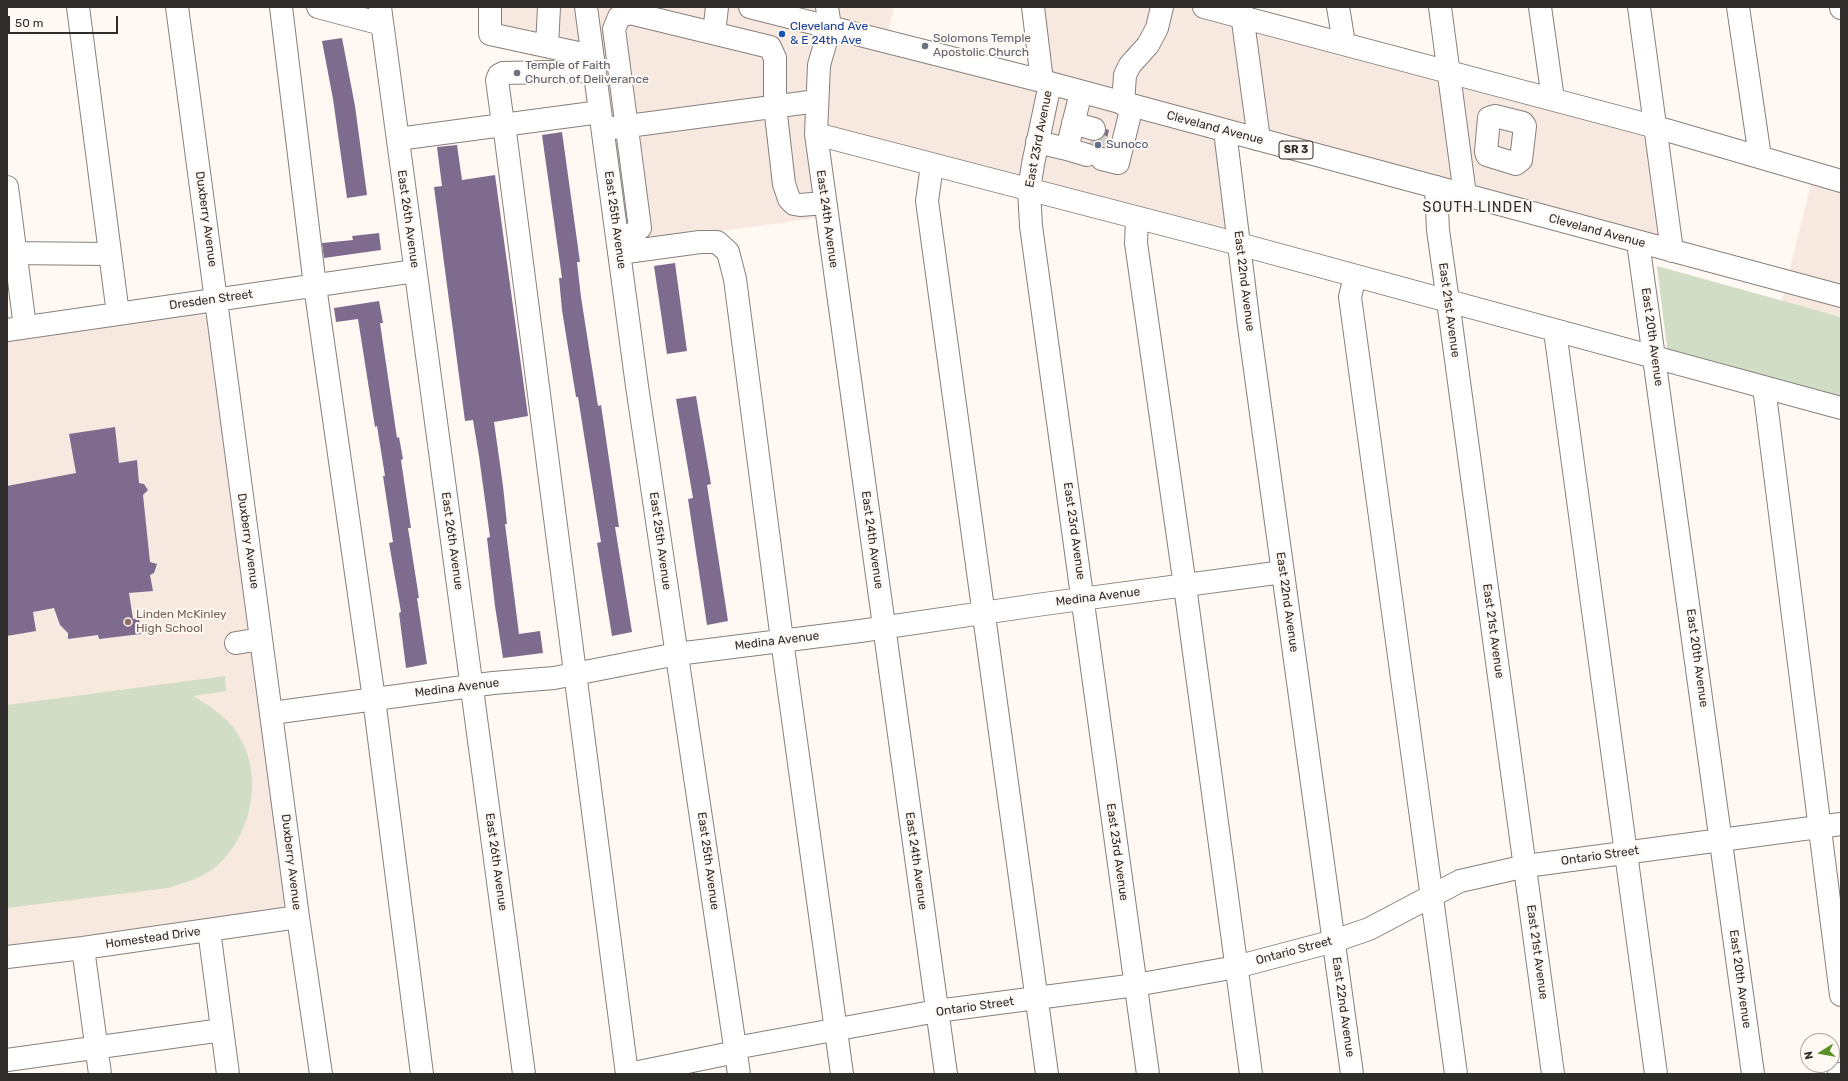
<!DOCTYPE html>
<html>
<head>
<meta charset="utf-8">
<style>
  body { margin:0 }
  #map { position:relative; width:1848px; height:1081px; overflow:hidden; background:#fff8f3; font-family:Rubik,sans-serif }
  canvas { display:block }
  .frame { position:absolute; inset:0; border:8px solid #2f2d2b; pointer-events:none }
  .north { position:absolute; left:1800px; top:1033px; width:40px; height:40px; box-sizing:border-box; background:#fff8f3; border:1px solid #aca7a3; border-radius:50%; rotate:259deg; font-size:11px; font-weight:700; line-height:16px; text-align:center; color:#2f2d2b }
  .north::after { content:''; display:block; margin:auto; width:14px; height:18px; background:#5b8f28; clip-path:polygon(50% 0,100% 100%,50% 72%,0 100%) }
  .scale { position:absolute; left:8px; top:16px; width:110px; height:18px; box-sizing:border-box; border:2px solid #2f2d2b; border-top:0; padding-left:5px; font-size:12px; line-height:14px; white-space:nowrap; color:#2f2d2b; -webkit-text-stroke:3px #fff8f3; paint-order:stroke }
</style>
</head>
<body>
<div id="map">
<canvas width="1848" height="1081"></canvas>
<div class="frame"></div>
<div class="north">N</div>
<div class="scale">50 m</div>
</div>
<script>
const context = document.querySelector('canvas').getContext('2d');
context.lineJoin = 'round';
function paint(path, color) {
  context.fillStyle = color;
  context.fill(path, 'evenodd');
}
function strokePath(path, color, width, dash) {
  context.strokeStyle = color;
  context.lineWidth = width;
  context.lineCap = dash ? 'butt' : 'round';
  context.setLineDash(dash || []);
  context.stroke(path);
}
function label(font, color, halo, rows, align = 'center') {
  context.font = font + ' Rubik,sans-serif';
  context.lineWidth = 4;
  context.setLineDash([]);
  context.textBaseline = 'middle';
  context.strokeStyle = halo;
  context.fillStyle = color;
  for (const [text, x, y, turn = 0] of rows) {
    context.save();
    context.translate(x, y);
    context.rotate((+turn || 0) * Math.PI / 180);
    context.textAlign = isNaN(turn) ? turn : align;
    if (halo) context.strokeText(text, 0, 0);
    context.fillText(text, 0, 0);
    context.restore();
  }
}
paint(new Path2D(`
  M487 7H894L885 44 1037 82 1028 7H1189L1656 130 1673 251 1225 128 1238 247 813 138 823 217 614 246 595 109H587L581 68 490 46Z
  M1813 176 1841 183V317L1782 301Z
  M202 313 209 319 287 903 280 910 7 949V341Z`), '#f8e9e0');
paint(new Path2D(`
  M1657 266 1841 317V404L1668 356Z
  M225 676 226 691 193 696C210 706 226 716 237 733 264 773 253 833 218 865 204 877 185 883 168 888L7 908V705Z`), '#d1ddc4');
paint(new Path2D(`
  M342 38 355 106 367 195 347 198 333 99 322 41Z
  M1106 129 1109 130 1105 147 1097 148 1090 143 1091 141H1097L1102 138Z
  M562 132 580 262H577L581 297 598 406 601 405 619 527H615L632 632 612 636 597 543 601 542 578 397H576L562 310 559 278H562L542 135Z
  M457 145 462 180 495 175 528 416 494 422 503 486 507 524H505L519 634 540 631 543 653 503 658 495 606 487 538 490 537 479 456 473 420 465 421 434 187 442 186 437 147Z
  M379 233 381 250 324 258 322 243 353 240 352 236Z
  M675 263 687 351 667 354 654 266Z
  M379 301 383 323H380L397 438 399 437 403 459 401 460 411 528H408L419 598H417L427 664 406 668 399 613 401 612 389 543 393 542 383 476H385L377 426 375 427 358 319 336 322 334 308Z
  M696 396 711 484 707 485 728 621 707 625 688 499 693 498 676 399Z
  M115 427 119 463 137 460 139 483 144 484 148 490 143 495 150 562 157 564 154 573 150 575 153 591 129 593 133 619 139 618 141 634 99 639 98 635 68 639V633L60 625 54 608 33 612 36 631 7 636V486L76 473 69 434Z`), '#7e6b8e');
strokePath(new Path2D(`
  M1090 143 1105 147`), '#d5cfcb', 22, [22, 11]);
const minor = new Path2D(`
  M78 7 118 314
  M177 7 298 917 321 1074
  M281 7 315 286 374 699 422 1074
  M318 7 382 24
  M380 7 524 1074
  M490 7V34L592 56
  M586 7 637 386 739 1074
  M827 7 830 27 819 65 816 134 946 1074
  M1033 7 1042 81
  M1204 7 1656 127 1841 181
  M1241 7 1258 132 1257 139
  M1338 7 1344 43
  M1440 7 1465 195
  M1540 7 1553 99
  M1639 7 1672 251
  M1738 7 1760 157
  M1841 7V8
  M714 33 717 7
  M547 46 549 7
  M1050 84 1033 164 1029 190 1031 226 1148 1074
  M1123 104 1125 75 1130 65 1148 45 1157 28 1162 7
  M1495 116 1523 123 1525 126 1521 160 1516 164 1487 155 1486 152 1489 118Z
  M1073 123 1094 129
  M503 124 497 80 499 75 503 73 594 71
  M504 124 627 1074
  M613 128 817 101
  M1225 131 1249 326 1352 1074
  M816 134 1239 244 1841 408
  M398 139 600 112
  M1037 142 1067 149 1081 92
  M1067 149 1087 155
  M1102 159 1118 163 1132 106
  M932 165 927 201 1047 1074
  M7 187 25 327
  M1436 187 1438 230 1448 301 1553 1074
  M1137 218 1136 243 1185 586 1251 1074
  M617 237 632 234 640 228 614 29 619 17 630 13 770 47 775 58V106L784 184 789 199 794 204 800 205 825 203
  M1638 242 1753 1074
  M7 253 110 254
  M619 253 700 242H717L728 252 735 279 782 640 842 1074
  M1355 276 1350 297 1456 1074
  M7 330 415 271
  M1555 331 1656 1074
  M1764 387 1841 995
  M236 643 261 639
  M272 713 493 683 554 678 677 654 860 631 1044 604 1283 572
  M209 930 228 1074
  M83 948 100 1074
  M7 957 83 948 298 917
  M735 1048 937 1011 1136 985 1236 967 1334 941 1369 929 1460 881 1526 866 1841 824
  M7 1060 222 1030
  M629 1074 736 1052
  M1839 1074H1841`);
const major = new Path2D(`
  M750 7 1042 81 1841 296`);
strokePath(minor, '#86807c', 24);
strokePath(major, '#86807c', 24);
strokePath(minor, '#fff', 22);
strokePath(major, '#fff', 22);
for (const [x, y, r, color] of [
  [782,34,4,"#1a4fb4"],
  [925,46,4,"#6b7280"],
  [517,73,4,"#6b7280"],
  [1098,145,4,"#5c6f8a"],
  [128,622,4,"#8d6e63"]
]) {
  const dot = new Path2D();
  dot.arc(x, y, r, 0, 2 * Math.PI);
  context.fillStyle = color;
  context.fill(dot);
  strokePath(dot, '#fff8f3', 1.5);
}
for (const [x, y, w] of [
  [1296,150,34]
]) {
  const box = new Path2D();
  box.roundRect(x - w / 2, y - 9, w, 18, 3);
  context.fillStyle = '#fff8f3';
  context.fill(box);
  strokePath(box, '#2f2d2b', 1);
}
label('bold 11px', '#2f2d2b', null, [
  ["SR 3",1296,150]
]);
label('12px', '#164399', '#fff8f3', [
  ["Cleveland Ave",790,27],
  ["& E 24th Ave",790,41]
], 'left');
label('12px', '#5b616d', '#fff8f3', [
  ["Solomons Temple",933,39],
  ["Apostolic Church",933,53],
  ["Temple of Faith",525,66],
  ["Church of Deliverance",525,80]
], 'left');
label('12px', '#2f2d2b', '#fff8f3', [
  ["Cleveland Avenue",1215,128,15],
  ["East 23rd Avenue",1039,139,-79],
  ["Duxberry Avenue",206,219,82],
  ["East 26th Avenue",408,219,82],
  ["East 24th Avenue",827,219,82],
  ["East 25th Avenue",615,220,82],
  ["Cleveland Avenue",1597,231,15],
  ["East 22nd Avenue",1244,281,83],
  ["Dresden Street",211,300,-8],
  ["East 21st Avenue",1449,310,82],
  ["East 20th Avenue",1652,337,82],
  ["East 23rd Avenue",1074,531,82],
  ["East 24th Avenue",872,540,82],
  ["Duxberry Avenue",248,541,82],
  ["East 26th Avenue",452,541,82],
  ["East 25th Avenue",660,541,82],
  ["Medina Avenue",1098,597,-7],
  ["East 22nd Avenue",1287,602,82],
  ["East 21st Avenue",1493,631,82],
  ["Medina Avenue",777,641,-7],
  ["East 20th Avenue",1697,658,82],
  ["Medina Avenue",457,688,-7],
  ["East 23rd Avenue",1117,852,82],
  ["Ontario Street",1600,856,-8],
  ["East 25th Avenue",708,861,82],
  ["East 24th Avenue",916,861,82],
  ["Duxberry Avenue",291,862,83],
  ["East 26th Avenue",496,862,82],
  ["Homestead Drive",153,938,-8],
  ["Ontario Street",1294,951,-15],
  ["East 21st Avenue",1537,952,82],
  ["East 20th Avenue",1740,979,82],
  ["Ontario Street",975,1007,-8],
  ["East 22nd Avenue",1343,1007,82]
]);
label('12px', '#4e5e75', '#fff8f3', [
  ["Sunoco",1106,145]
], 'left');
label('12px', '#785e54', '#fff8f3', [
  ["Linden McKinley",136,615],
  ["High School",136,629]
], 'left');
context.letterSpacing = '1px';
label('14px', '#2f2d2b', '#fff8f3', [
  ["SOUTH LINDEN",1478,208]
]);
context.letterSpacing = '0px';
</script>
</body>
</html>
